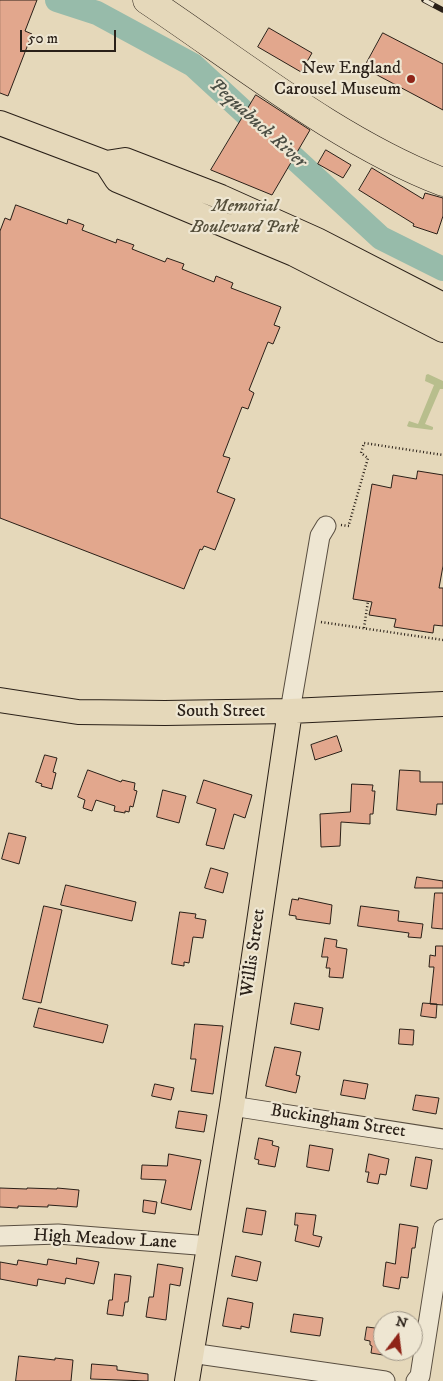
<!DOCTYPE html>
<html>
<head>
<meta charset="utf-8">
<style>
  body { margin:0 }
  #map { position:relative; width:443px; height:1381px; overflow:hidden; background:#e5d8ba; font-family:"IM FELL DW Pica",serif }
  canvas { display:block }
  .north { position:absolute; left:373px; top:1311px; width:50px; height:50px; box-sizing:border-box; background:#eee6d2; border:1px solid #a09788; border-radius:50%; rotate:15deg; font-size:14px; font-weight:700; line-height:20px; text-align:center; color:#2a2018 }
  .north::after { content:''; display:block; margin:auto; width:18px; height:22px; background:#8f2418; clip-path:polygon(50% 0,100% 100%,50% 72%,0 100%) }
  .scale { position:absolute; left:20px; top:30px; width:96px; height:22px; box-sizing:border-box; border:2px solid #2a2018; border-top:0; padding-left:6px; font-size:15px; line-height:18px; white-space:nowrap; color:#2a2018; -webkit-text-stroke:4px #eee6d2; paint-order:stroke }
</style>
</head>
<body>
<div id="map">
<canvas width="443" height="1381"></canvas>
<div class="north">N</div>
<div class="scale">50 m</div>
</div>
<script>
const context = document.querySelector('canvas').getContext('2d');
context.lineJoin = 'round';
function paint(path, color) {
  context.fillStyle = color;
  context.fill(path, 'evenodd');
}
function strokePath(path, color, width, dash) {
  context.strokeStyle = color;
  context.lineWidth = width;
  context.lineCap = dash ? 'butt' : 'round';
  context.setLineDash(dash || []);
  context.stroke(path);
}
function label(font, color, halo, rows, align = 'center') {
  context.font = font + ' "IM FELL DW Pica",serif';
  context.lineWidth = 4.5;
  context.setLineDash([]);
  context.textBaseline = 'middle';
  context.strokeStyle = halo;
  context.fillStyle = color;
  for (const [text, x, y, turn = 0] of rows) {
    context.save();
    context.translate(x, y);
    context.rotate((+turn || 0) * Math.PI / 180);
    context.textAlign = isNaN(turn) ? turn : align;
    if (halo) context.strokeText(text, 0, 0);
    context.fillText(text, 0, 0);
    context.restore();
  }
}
paint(new Path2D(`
  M428 374 443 381V389H440L425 424 433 427V429L432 430 409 427 407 426 409 421 418 424 434 385 425 381 426 375Z`), '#b8be8d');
strokePath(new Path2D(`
  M57 0 97 13 193 65 381 238 443 269`), '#97bbaa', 24);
const building = new Path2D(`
  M0 0H37L25 31 32 34 8 96 0 93Z
  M269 28 312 53 301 72 258 47Z
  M383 33 443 64V110L364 68Z
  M256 95 310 130 272 195 211 170Z
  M326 150 351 165 343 178 318 164Z
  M372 168 423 199 425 193 443 198V216L437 234 413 226 414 224 359 190Z
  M16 205 67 224 68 219 84 225 82 230 116 243 117 239 134 245 132 249 165 262 167 258 184 264 182 269 214 282 216 276 233 283 231 288 281 307 274 325 280 327 273 344 268 342 249 390 254 393 248 409 242 407 223 456 230 458 217 492 235 499 215 550 204 546 202 550 200 549 184 589 0 518V231L5 218 10 220Z
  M418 471 443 475V566L439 588H443V626L434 625 433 633 394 627 396 619 369 615 372 602 353 599 372 484 391 488 393 475 416 479Z
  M337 736 342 751 315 760 311 745Z
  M45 755 57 758 53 772 56 773 52 789 41 786 42 784 36 782Z
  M88 770 121 782 122 780 135 783 134 790 137 791 133 807 130 806 129 812 125 811V813L114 811 115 806 96 800 92 811 83 808 85 800 78 797Z
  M400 770 420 771V782H443V804H437L436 815 397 810Z
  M204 780 252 795 245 818 234 814 224 849 206 845 216 809 197 803Z
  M352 784 373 785 372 791H375L373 814H370V824L341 822 340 846 321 847 320 814 350 812Z
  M163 790 186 796 179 823 157 817Z
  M9 833 26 837 19 864 2 859Z
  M211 868 228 873 223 893 205 888Z
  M417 877 443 881V888H415Z
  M66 885 136 902 132 921 61 905Z
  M435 893H443V929L432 928Z
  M299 898 332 905 330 924 296 919V916L289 915 292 899 298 900Z
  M44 906 62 910 41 1003 23 999Z
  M361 906 399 911 398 921 423 924 421 938 408 937 409 933 358 926Z
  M180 912 196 914 195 918 206 920 203 938 193 937 189 963 184 962V966L172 964Z
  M325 938 337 940 336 947 347 949 343 978 329 977 330 968H326L328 957H322Z
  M436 946H443V1005L430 1004 434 967H429L430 955 435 956Z
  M295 1003 323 1008 319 1030 291 1024Z
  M423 1003 437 1004 436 1018 421 1016Z
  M39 1008 108 1025 103 1043 34 1027Z
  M195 1024 223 1026 213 1094 191 1091 196 1059H191Z
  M400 1029 414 1030 413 1045 399 1044Z
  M275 1047 301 1052 296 1075 300 1076 296 1093 266 1086Z
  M344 1080 368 1084 365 1099 341 1095Z
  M155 1084 174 1088 171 1100 152 1096Z
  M416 1095 439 1098 436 1114 413 1110Z
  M179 1111 207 1115 204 1132 176 1128Z
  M259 1138 273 1141 272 1145 279 1147 275 1167 258 1164 259 1160 255 1159Z
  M310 1145 333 1149 329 1171 307 1167Z
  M169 1154 201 1160 191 1210 161 1203 166 1180 141 1179 142 1165 167 1166Z
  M369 1154 389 1159 386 1175 380 1174 378 1184 367 1182 369 1172H366Z
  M416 1157 432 1160 427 1189 411 1186Z
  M0 1188 27 1189V1188L57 1189V1188L79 1190 77 1207 48 1205V1207L18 1206V1208L0 1207Z
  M144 1200 157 1202 155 1214 143 1212Z
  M247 1208 266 1211 262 1235 243 1232Z
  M296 1213 316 1215 313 1235 322 1237 319 1247 295 1241 298 1225H295Z
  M400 1224 418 1227 415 1248H412L408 1278 401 1277 399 1289 383 1286 386 1262 395 1264Z
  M236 1256 261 1262 257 1281 232 1276Z
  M77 1258 99 1262 94 1284 66 1278 65 1284 38 1279 37 1286 0 1279V1262L17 1265 18 1260 47 1265 48 1259 76 1264Z
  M158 1264 183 1268 180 1286 170 1284 166 1320 146 1317 149 1297H153Z
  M115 1274 131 1276 128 1302H125L123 1316 107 1314 109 1300H112Z
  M228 1298 253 1303 249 1328 241 1326V1329L223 1326Z
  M294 1314 323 1318 320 1336 291 1332Z
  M367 1327 383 1329V1355L371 1353 372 1346 370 1345V1341L365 1340Z
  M19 1356 55 1360V1358L73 1360 71 1381H16Z
  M92 1364 117 1366V1370L148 1374V1381L91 1379Z`);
paint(building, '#e2a78d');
strokePath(building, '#2a2018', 1);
const minor = new Path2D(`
  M290 711 320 536 326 526
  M232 1106 443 1139
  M0 1236 58 1234 210 1246
  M191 1353 385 1381
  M416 1381 420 1376 443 1229`);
const major = new Path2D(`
  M0 123 106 163 125 160 221 197 317 240 443 305
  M106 163 117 180 294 254 443 330
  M0 700 78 712 165 713 290 711 443 704
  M187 1381 232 1106 290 711`);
const highway = new Path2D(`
  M147 0C240 62 339 142 443 182`);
strokePath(minor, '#594e40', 21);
strokePath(major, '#2a2018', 26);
strokePath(highway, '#2a2018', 29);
strokePath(new Path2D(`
  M341 525 349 526V524L368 458 361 453 364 443 443 455
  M321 622 443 640
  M364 628 368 601`), '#2a2018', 2.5, [1, 2.5]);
strokePath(minor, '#eee6d2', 19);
strokePath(major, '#e5d8ba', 24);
strokePath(highway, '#e5d8ba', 28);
const rail = new Path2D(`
  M424 0 443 10`);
strokePath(rail, '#2a2018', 5.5);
strokePath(rail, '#eee6d2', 4, [11]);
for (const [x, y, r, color] of [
  [411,79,5,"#8f2418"]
]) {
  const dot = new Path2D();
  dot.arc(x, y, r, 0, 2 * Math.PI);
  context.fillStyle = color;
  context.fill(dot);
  strokePath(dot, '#eee6d2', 2);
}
label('18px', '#2a2018', '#eee6d2', [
  ["New England",401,69],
  ["Carousel Museum",401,90]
], 'right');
label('italic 18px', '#554f3b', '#eee6d2', [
  ["Memorial",245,207],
  ["Boulevard Park",245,228]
]);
label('18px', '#2a2018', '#eee6d2', [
  ["South Street",221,712],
  ["Willis Street",254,953,-82],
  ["Buckingham Street",338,1122,9],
  ["High Meadow Lane",105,1240,3]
]);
label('italic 19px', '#4b4e44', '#eee6d2', [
  ["Pequabuck River",257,124,42]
]);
</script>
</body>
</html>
